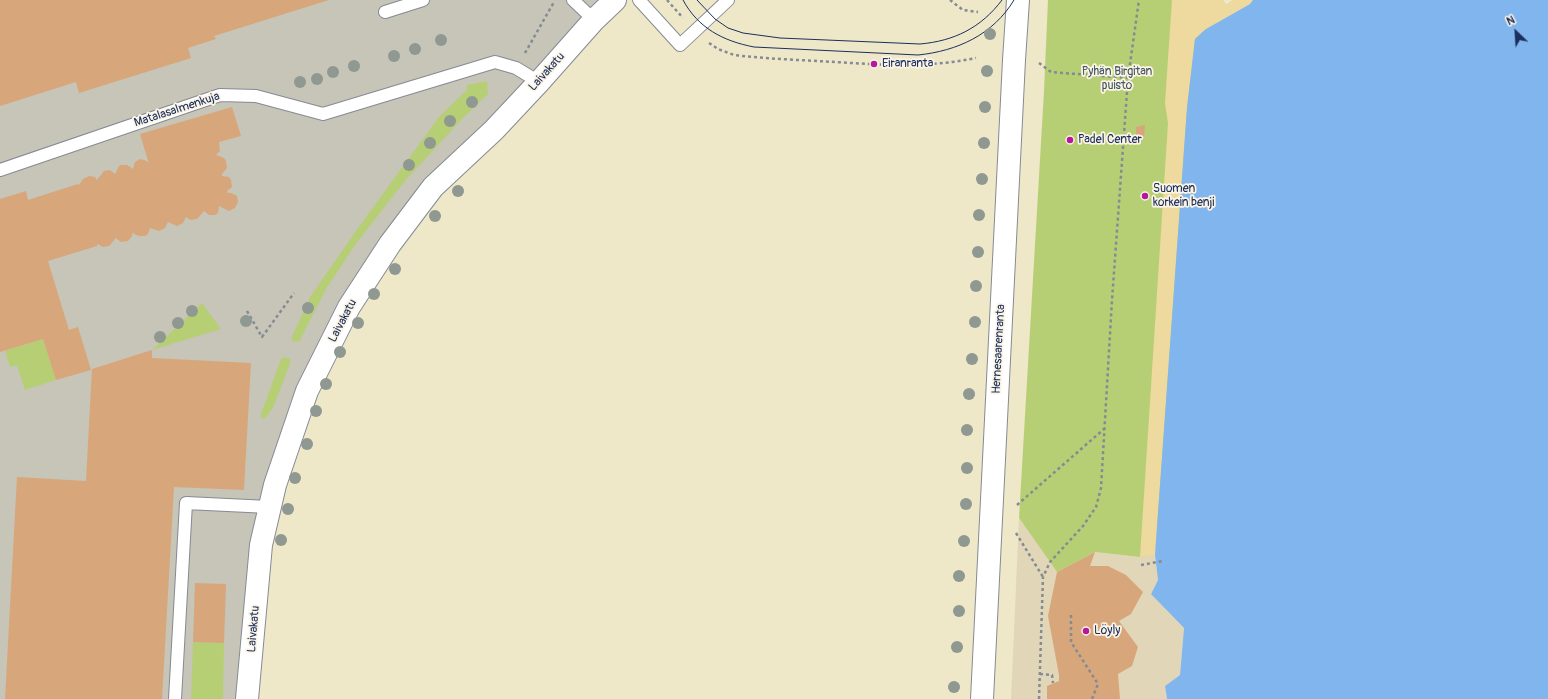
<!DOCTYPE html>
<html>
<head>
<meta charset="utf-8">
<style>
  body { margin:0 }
  #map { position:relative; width:1548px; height:699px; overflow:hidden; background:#eee7c8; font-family:Pangolin,sans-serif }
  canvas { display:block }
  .north { position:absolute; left:1496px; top:12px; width:40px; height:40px; -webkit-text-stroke:3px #fcf5e5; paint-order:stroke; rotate:335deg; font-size:11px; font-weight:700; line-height:16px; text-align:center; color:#1b2f5e }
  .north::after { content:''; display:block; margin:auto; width:14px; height:18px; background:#1b2f5e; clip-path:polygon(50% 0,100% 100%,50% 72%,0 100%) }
</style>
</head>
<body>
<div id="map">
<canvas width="1548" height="699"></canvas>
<div class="north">N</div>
</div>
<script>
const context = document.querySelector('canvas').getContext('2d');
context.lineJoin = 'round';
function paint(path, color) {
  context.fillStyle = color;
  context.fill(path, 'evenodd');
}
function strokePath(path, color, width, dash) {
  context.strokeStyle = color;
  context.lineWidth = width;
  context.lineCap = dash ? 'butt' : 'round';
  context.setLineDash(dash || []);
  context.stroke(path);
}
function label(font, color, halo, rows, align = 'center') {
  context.font = font + ' Pangolin,sans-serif';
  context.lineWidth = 3.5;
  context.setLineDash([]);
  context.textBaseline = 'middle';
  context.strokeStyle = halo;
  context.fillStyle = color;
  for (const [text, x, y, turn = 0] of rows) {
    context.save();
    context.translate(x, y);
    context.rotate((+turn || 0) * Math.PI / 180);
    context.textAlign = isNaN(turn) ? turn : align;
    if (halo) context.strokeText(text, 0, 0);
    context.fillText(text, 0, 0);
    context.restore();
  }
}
paint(new Path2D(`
  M1019 518 1057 572 1095 552 1140 557 1155 555 1158 580 1151 594 1184 628 1180 675 1165 686 1167 699H1011Z`), '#e1d7b8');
paint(new Path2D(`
  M0 0H599L594 20 494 130 349 307 275 485 247 699H0Z`), '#c7c4b8');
paint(new Path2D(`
  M1048 0H1223L1226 5 1233 0H1253L1206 29 1155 555 1140 557 1095 552 1057 572 1019 518 1044 91Z
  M487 81 488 94 461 120 404 182 355 245 326 289 299 342 292 341 291 339 310 297 358 228 439 117 467 90V85Z
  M202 303 221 329 152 350Z
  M43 339 56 380 25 390 17 365 10 367 5 351Z
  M284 357 290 359 291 361 273 408 264 419 260 417 281 359Z
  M193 642 224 643 223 699H191Z`), '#b7cf74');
paint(new Path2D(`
  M1172 0H1223L1226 5 1233 0H1253L1250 4 1206 29 1195 39 1187 108 1155 555 1140 557 1168 123 1165 103Z`), '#eeda9e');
paint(new Path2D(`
  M1253 0H1548V699H1167L1165 686 1180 675 1184 628 1151 594 1158 580 1155 555 1187 108 1195 39 1206 29 1250 4Z`), '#80b5ee');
paint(new Path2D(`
  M0 0H329L214 36 216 39 188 48 191 58 79 93 76 82 0 106Z
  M232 107 241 136 219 142 220 151 216 155 224 158 226 161 227 168 222 174V176L229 177 231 180 232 187 227 191 228 193H231L237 196 238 202 235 208 229 211 219 206 218 213 215 215H209L204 211 197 219 191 220 186 217 183 223 177 226 168 222 165 228 159 231 150 228 148 234 145 236H139L132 233V236L128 241 121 242 116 238 109 246 103 247 97 244V246L48 261 69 330 78 327 91 370 56 380 43 339 0 352V199L26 191 28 200 78 184 79 185 83 179 89 176 95 177 97 180 104 171 110 170 115 174 118 168 120 165H127L133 169 135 162 140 159 147 161 149 164 140 134Z
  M1145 125 1144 139 1136 140V127Z
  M152 350V358L251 363 244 490 174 487 162 699H5L17 477 86 481 92 369Z
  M1095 552 1090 566H1108L1126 575 1143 592 1131 614 1119 621 1138 647 1132 666 1118 674 1120 699H1047V686L1059 681V675L1048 616 1057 572Z
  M195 583 226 584 224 643 193 642Z`), '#d8a67b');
const lane = new Path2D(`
  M573 0 594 20
  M639 0 680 45 728 0
  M385 12 423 0
  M0 170 220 95 256 96 323 114 495 62 516 68 539 82
  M175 699 186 503 269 507`);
const street = new Path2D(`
  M247 699 261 545 275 485 307 391 349 307 390 244 433 187 494 130 539 82 594 20 615 0
  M982 699 1014 60 1018 0`);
strokePath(lane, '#848b93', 14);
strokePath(street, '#848b93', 24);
strokePath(new Path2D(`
  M667 0 683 18
  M950 0 963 10 978 12
  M709 43 718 49 734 55C768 59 802 60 835 62 883 65 928 68 976 58
  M525 53 554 2
  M1039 63 1051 72 1128 78
  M247 311 262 337 294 293
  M1017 505 1104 429
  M1016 533 1043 577
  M1141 565 1163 561
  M1071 615V642L1098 684 1092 699
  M1040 674 1052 675 1053 683
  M1039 699 1043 577 1050 562 1083 526 1096 507 1101 488 1112 300 1128 78 1139 0`), '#848b93', 2.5, [3, 3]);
strokePath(lane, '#fff', 12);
strokePath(street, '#fff', 22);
strokePath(new Path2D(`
  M683 0C698 28 723 41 754 47L918 55C957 51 993 35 1014 0
  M697 0 715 19 728 28 743 33 780 38 920 44C954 41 981 28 1002 0`), '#1b2f5e', 1);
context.fillStyle = '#8f9891';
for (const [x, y] of [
  [990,34],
  [441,40],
  [415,49],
  [394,56],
  [354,66],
  [987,71],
  [333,72],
  [317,79],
  [300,82],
  [472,102],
  [985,107],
  [450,121],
  [430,143],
  [984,143],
  [409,165],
  [982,179],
  [458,191],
  [979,215],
  [435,216],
  [978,252],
  [395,269],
  [976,286],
  [374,294],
  [308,308],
  [192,311],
  [246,321],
  [975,322],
  [178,323],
  [358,323],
  [160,337],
  [340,352],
  [972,359],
  [326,384],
  [969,394],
  [316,411],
  [967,430],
  [307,444],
  [967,468],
  [295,478],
  [966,504],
  [288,509],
  [281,540],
  [964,541],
  [959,576],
  [959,611],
  [957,647],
  [954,687]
]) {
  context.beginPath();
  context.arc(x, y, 6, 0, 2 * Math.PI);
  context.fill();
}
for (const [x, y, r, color] of [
  [874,64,4,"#b5179e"],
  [1070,140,4,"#b5179e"],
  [1145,196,4,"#b5179e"],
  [1086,631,4,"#b5179e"]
]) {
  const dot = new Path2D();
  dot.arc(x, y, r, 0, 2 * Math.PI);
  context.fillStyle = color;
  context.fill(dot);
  strokePath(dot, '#fcf5e5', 1.5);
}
label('12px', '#1b2f5e', '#fcf5e5', [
  ["Eiranranta",882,64],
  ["Padel Center",1078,140],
  ["Suomen",1153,189],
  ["korkein benji",1153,203],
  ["Löyly",1094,631]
], 'left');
label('12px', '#1b2f5e', '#fcf5e5', [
  ["Laivakatu",547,72,-48],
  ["Matalasalmenkuja",177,110,-18],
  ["Laivakatu",343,321,-62],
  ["Hernesaarenranta",999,349,-87],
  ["Laivakatu",254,629,-85]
]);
label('12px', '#425764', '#fcf5e5', [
  ["Pyhän Birgitan",1117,72],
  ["puisto",1117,86]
]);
</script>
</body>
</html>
